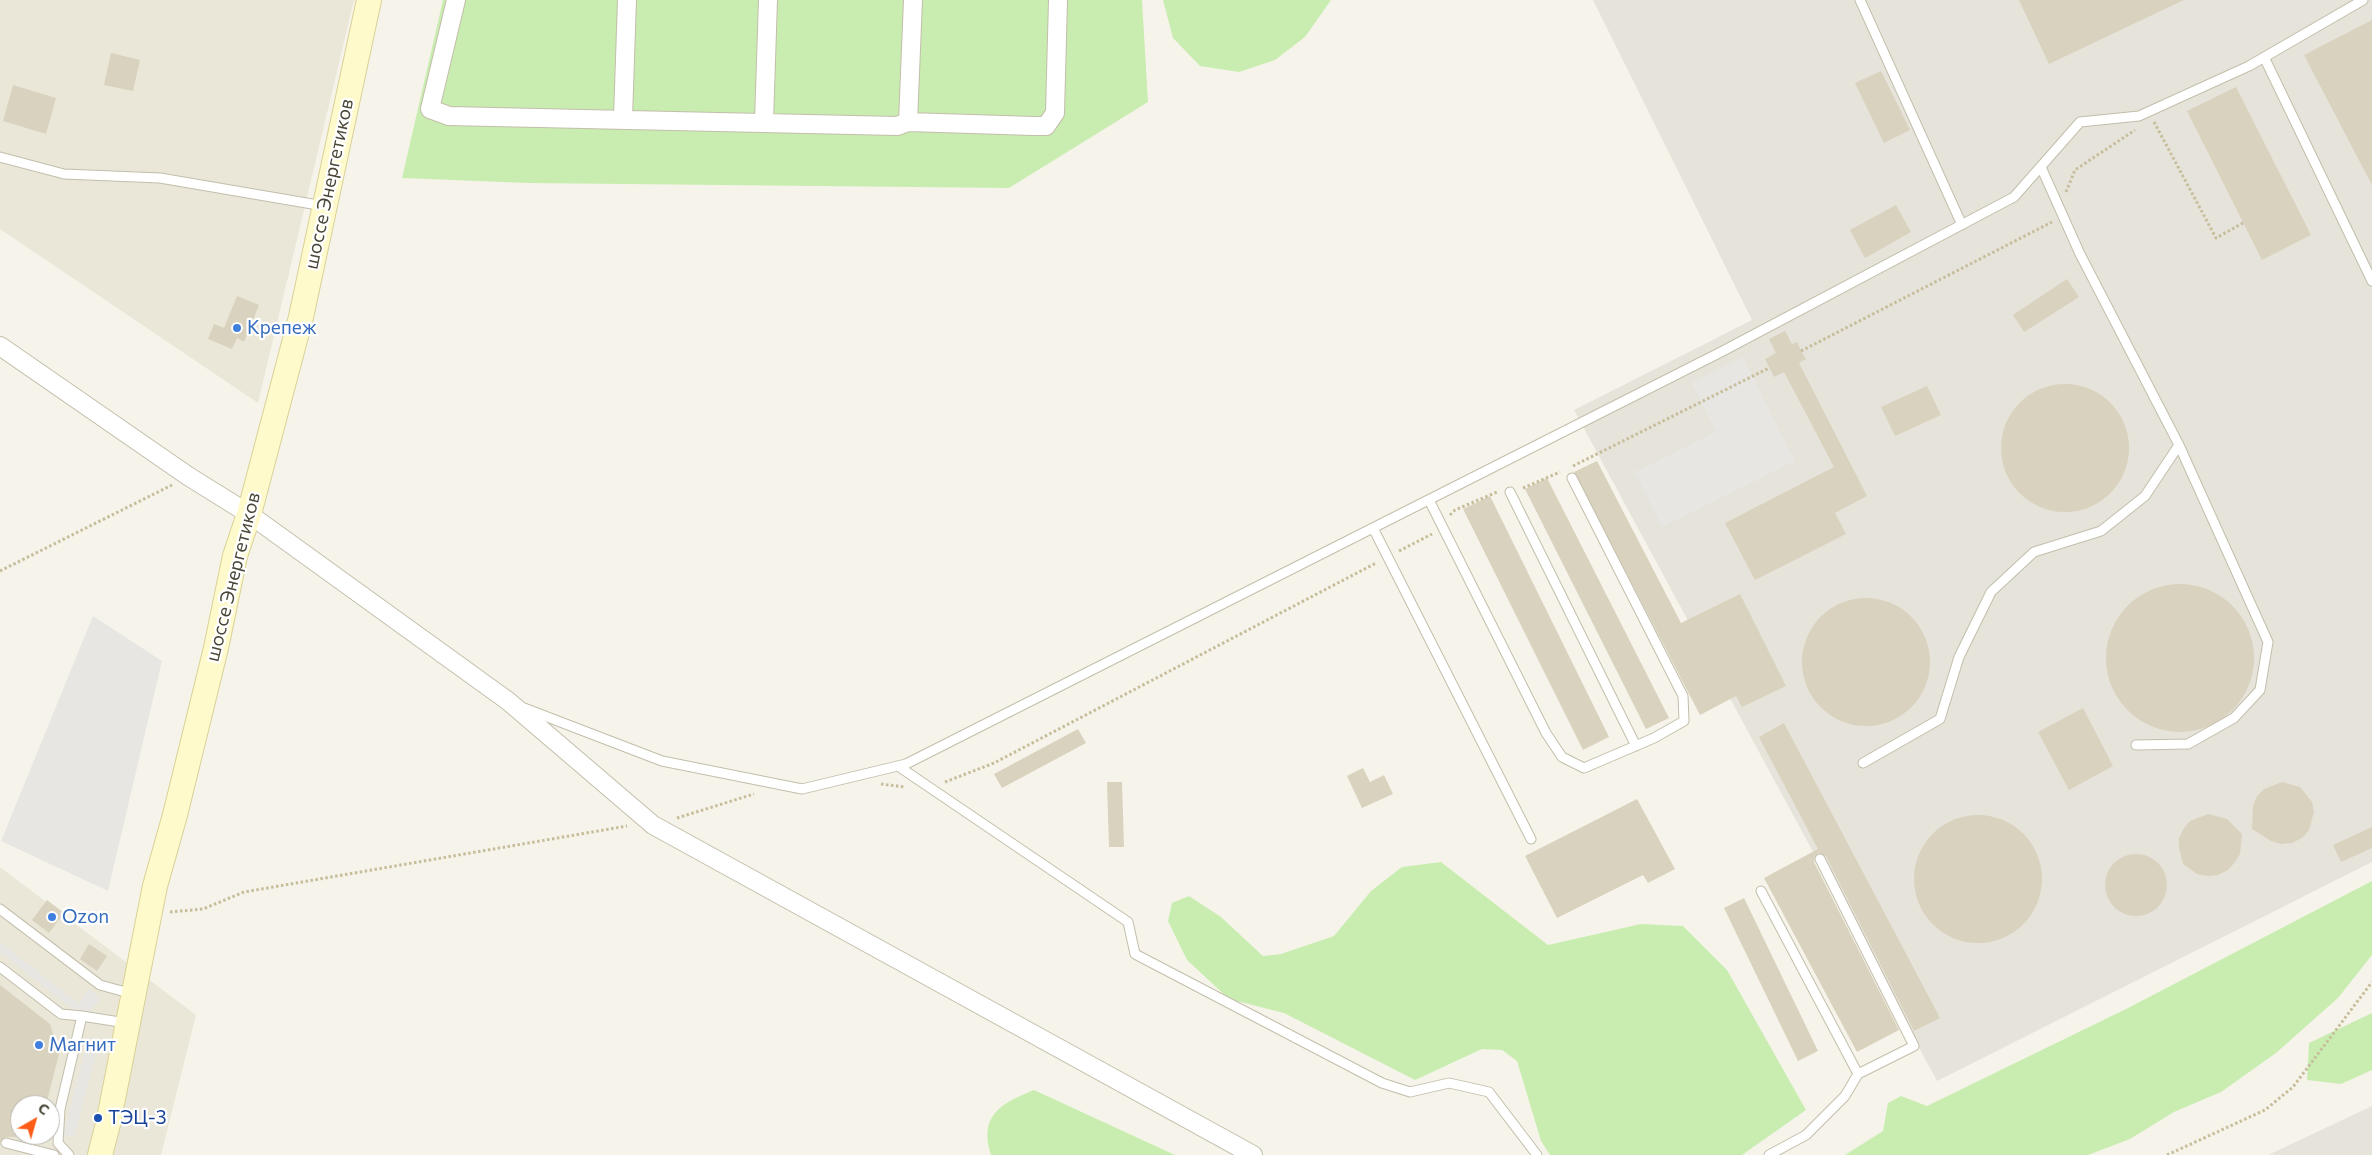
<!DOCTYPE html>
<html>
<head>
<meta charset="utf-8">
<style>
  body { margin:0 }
  #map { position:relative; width:2372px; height:1155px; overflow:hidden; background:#f6f4ea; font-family:Commissioner,sans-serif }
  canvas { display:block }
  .north { position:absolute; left:10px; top:1095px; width:50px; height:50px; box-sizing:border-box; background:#fff; border:1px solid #b7b5af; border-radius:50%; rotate:38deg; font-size:14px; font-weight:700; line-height:20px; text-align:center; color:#4b4637 }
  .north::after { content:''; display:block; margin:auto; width:18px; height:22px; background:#ff5c18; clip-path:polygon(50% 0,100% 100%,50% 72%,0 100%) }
</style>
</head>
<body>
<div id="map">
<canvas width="2372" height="1155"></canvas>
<div class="north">С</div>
</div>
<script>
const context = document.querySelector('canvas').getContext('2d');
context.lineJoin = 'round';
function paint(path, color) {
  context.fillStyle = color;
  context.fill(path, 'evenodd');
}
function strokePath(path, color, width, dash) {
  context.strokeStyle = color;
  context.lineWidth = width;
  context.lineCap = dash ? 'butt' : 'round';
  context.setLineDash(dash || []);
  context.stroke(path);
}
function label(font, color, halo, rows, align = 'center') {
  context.font = font + ' Commissioner,sans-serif';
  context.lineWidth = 4.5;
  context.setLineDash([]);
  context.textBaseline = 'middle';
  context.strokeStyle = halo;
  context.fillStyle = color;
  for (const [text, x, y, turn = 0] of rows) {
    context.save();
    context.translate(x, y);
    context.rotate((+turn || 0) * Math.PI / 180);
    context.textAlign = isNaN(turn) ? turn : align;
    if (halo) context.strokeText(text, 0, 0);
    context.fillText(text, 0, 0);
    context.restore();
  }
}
paint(new Path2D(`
  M0 0H354L258 403 0 229Z
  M0 867 196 1015 161 1155H0ZM20 1105H50V1135H20Z`), '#eae7d8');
paint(new Path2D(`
  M1593 0H2372V862L1937 1081 1574 410 1752 320Z
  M2372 1106V1155H2268Z`), '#e6e3db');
paint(new Path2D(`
  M443 0H1142L1148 102 1009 188 528 183 402 178Z
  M1163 0H1331L1305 37 1275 60 1239 72 1200 66 1173 38Z
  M1441 862 1548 945 1641 924 1683 926 1727 970 1806 1110 1742 1155H1550L1541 1141 1517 1061 1502 1050 1482 1049 1415 1080 1284 1013 1229 999 1187 960 1168 921 1172 903 1189 896 1221 917 1263 956 1281 954 1334 936 1371 891 1402 867Z
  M2372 881V955L2338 998 2276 1053 2221 1092 2174 1112 2130 1139 2088 1155H1845L1883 1131 1888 1103 1901 1096 1927 1106 2128 1008Z
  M2372 1013V1070L2341 1084 2307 1080 2309 1043Z
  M1034 1090 1175 1155H991C978 1115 1002 1103 1034 1090Z`), '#c9edb0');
paint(new Path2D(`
  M1743 357 1795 461 1662 527 1635 472 1716 432 1692 383Z
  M93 616 162 661 108 891 1 841Z
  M0 942 78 1003 89 989 101 998 89 1013 74 1010 0 952Z
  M89 1037 100 1040 74 1137 63 1135Z`), '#e7e6e2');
paint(new Path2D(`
  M2019 0H2184L2049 64Z
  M2372 20V185L2304 55Z
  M111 53 140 60 133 91 104 85Z
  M1881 71 1910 130 1884 143 1855 83Z
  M13 85 56 98 46 134 3 121Z
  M2236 87 2311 235 2262 260 2187 111Z
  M1896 205 1911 232 1865 258 1850 230Z
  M2067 279 2079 297 2024 332 2013 315Z
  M237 296 259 305 244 342 237 338 232 349 208 339 214 324 224 328Z
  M1785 331 1792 344 1797 342 1801 351 1806 359 1799 363 1867 496 1835 513 1846 534 1755 580 1725 523 1834 467 1784 372 1774 377 1765 359 1776 353 1769 339Z
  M2001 448a64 64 0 1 1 128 0a64 64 0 1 1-128 0Z
  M1927 386 1941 415 1895 436 1881 407Z
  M1597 461 1681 623 1740 594 1786 686 1742 707 1736 696 1700 715 1574 472Z
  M1547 478 1669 718 1646 729 1525 489Z
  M1490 496 1609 737 1583 750 1463 509Z
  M2106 658a74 74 0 1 1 148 0a74 74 0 1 1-148 0Z
  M1802 662a64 64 0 1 1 128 0a64 64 0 1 1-128 0Z
  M2083 708 2113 766 2069 790 2038 732Z
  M1784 723 1940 1018 1914 1031 1826 856 1818 853 1815 856 1814 862 1899 1030 1857 1052 1764 878 1818 849 1759 737Z
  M1078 729 1086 743 1002 788 994 774Z
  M1363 768 1370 782 1384 775 1393 794 1362 808 1347 776Z
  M1107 782H1122L1124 847H1109Z
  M2282 782 2300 787 2312 802 2314 812 2309 830 2302 838 2292 843 2281 844 2271 841 2252 829 2253 806 2257 796 2264 789Z
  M1637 799 1675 869 1648 883 1643 875 1557 918 1525 856Z
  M2208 814 2227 819 2242 834 2240 854 2235 862 2228 870 2218 875 2208 876 2197 874 2183 864 2179 848V838L2184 828 2190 821Z
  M1914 879a64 64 0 1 1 128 0a64 64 0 1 1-128 0Z
  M2372 827V848L2341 862 2333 845Z
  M2105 885a31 31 0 1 1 62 0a31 31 0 1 1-62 0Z
  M1744 898 1818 1051 1798 1061 1724 908Z
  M47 900 64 913 49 933 32 920Z
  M89 944 107 956 97 971 80 959Z
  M0 985 50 1024 59 1054 46 1105H20V1137H5L0 1142Z`), '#d9d2be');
const service = new Path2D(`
  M1860 0 1962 225
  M2264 57 2372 281
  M0 157 64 174 160 178 324 206
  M1510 492 1636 746
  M1429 500 1546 733 1562 757 1584 768 1654 738 1684 721 1683 696 1572 478
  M1373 528 1531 839
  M524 708 662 761 802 789 906 764 1721 352 2014 197 2080 122 2139 116 2249 66 2363 0
  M2136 745 2188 744 2234 718 2260 690 2268 642 2179 445
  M1863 763 1940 719 1959 657 1991 592 2034 552 2101 531 2145 496 2179 445 2080 254 2041 167
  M898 766 1128 922 1135 954 1382 1083 1410 1092 1449 1083 1489 1092 1537 1155
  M1820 859 1914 1046 1858 1074
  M1761 891 1858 1074 1845 1096 1806 1135 1769 1155
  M0 909 100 985 133 994
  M0 967 61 1014 82 1016 60 1109 58 1143 69 1155
  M82 1016 126 1023
  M6 1143 54 1155`);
const minor = new Path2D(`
  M456 0 430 109 449 116 897 126 908 122 1034 126H1046L1055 113 1058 0
  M623 118 627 0
  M764 122 768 0
  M908 122 913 0
  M0 346 188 476 249 514 508 701 653 825 1253 1155`);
const secondary = new Path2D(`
  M100 1155 108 1124 155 886 175 815 216 648 235 556 249 514 301 317 369 0`);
strokePath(service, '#c3beab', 11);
strokePath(minor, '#c3beab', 20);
strokePath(secondary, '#d9d197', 26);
strokePath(new Path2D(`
  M2154 122 2216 238 2243 223
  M2066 192 2075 170 2135 130
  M1801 351 2052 222
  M1573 466 1769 368
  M1523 488 1560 472
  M1450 515 1455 510 1497 492
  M1399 551 1432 534
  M0 571 172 485
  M945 782 994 763 1376 563
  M881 784 905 787
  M677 818 754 794
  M170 912 203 909 244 892 627 826
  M2167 1155 2265 1110 2293 1087 2372 982`), '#c6bd9b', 3, [2.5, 2.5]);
strokePath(service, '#fff', 9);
strokePath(minor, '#fff', 18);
strokePath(secondary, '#fffacb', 24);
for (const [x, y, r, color] of [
  [237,328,5,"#3f7fe0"],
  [52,917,5,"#3f7fe0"],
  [39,1045,5,"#3f7fe0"],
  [98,1118,5,"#1a4fb4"]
]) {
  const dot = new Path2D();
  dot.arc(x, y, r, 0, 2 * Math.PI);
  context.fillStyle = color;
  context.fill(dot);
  strokePath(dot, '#fff', 2);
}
label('19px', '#4b4637', '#fff', [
  ["шоссе Энергетиков",329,184,-78],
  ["шоссе Энергетиков",233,577,-76]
]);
label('19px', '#366cbe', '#fff', [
  ["Крепеж",247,328],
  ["Ozon",62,917],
  ["Магнит",49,1045]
], 'left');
label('19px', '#164399', '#fff', [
  ["ТЭЦ-3",108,1118]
], 'left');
</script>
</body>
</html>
